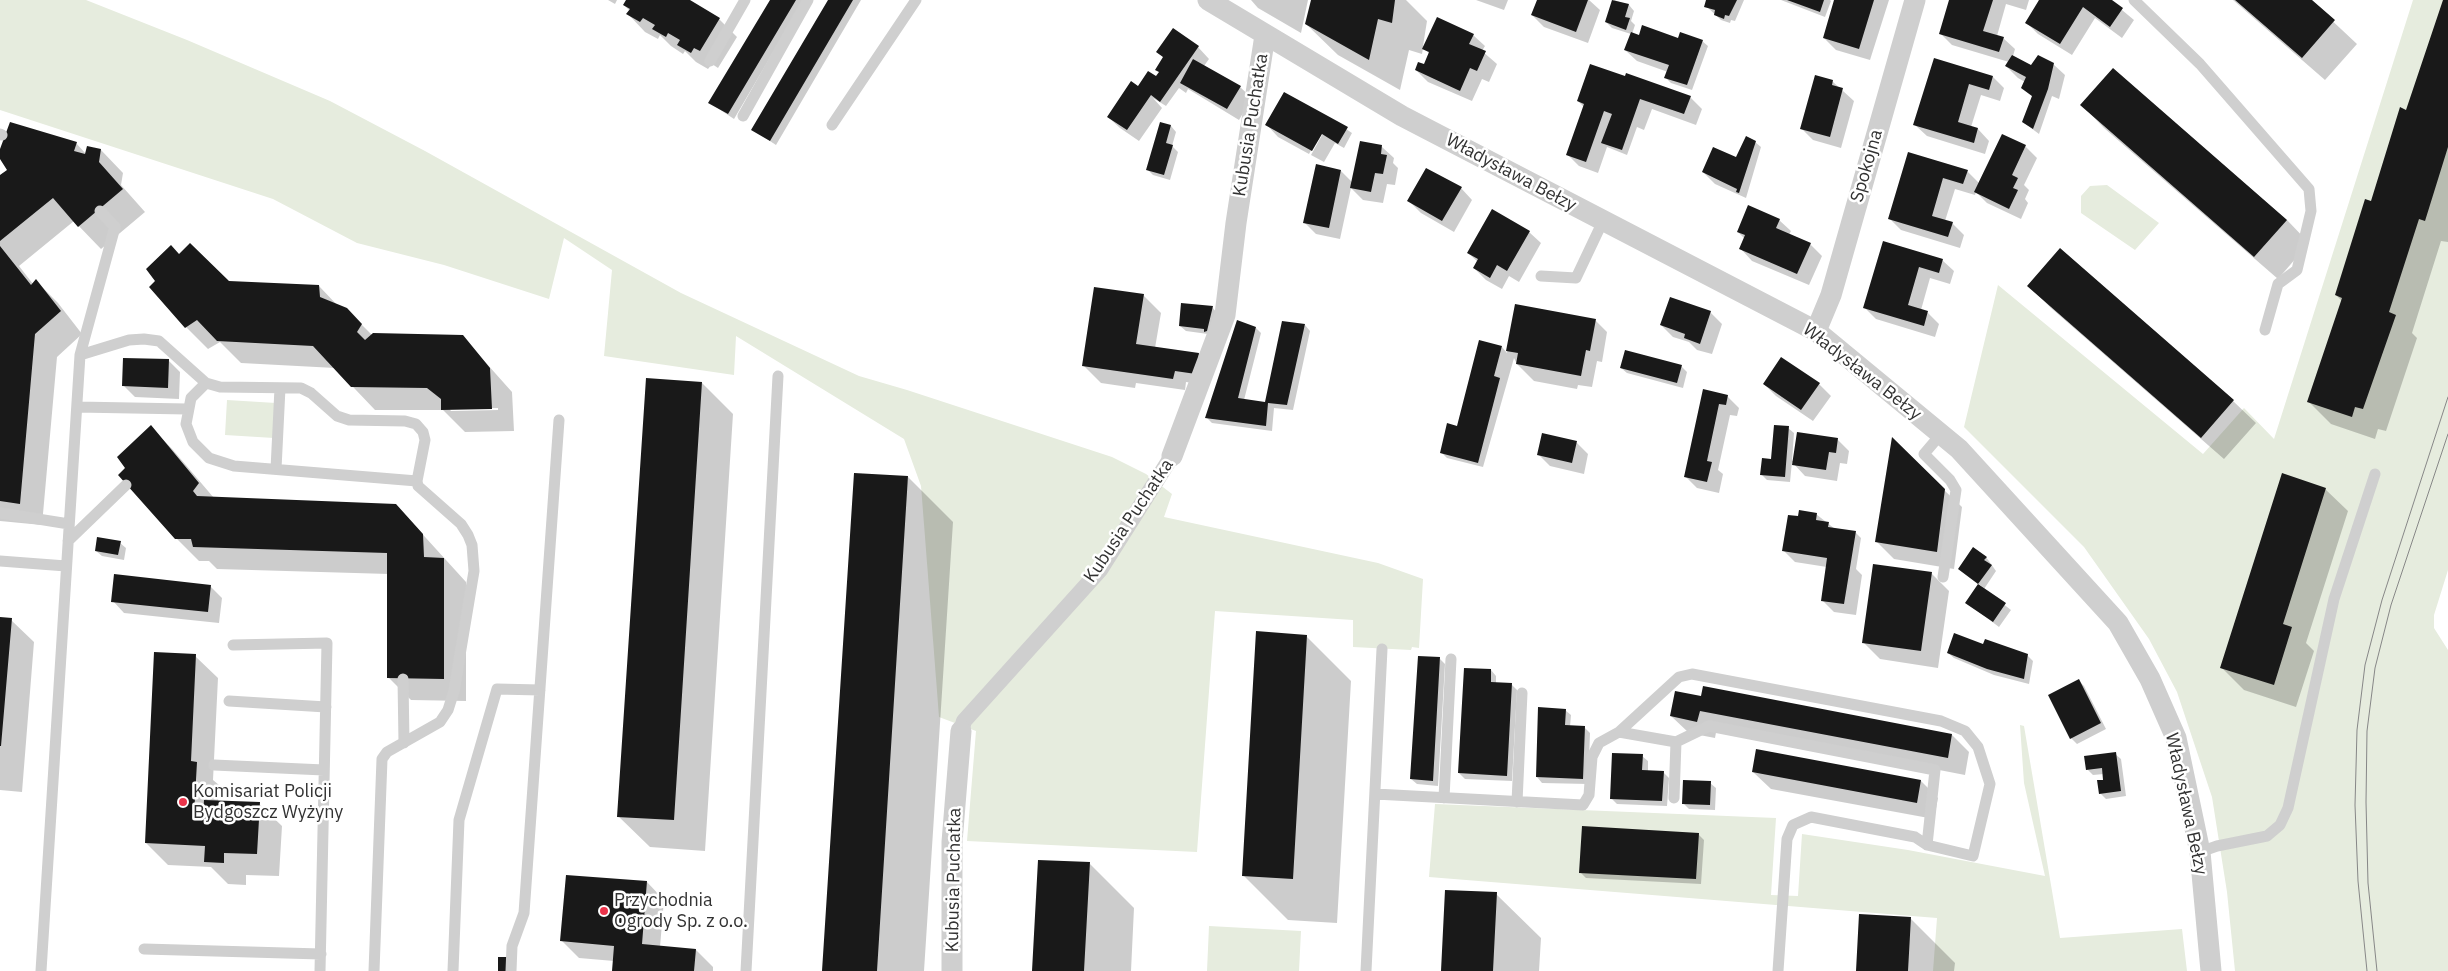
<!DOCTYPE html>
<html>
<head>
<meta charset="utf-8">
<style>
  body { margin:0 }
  canvas { display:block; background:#fff }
</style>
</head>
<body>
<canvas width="2448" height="971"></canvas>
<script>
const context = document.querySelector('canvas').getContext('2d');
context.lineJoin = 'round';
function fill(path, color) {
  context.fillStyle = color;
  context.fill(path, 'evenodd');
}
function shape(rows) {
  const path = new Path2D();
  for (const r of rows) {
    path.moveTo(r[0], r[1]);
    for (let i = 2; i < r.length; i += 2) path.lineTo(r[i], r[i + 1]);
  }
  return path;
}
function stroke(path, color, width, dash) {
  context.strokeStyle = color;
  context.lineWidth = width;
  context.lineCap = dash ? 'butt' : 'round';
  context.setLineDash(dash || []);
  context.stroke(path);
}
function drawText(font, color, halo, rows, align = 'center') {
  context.font = font + ' "IBM Plex Sans",sans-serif';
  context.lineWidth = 5;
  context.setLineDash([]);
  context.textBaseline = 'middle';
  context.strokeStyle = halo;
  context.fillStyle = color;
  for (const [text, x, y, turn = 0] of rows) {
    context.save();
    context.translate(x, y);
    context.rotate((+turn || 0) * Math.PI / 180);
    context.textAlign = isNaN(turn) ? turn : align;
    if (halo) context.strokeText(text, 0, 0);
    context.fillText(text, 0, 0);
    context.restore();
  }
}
const green = shape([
  [0,0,86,0,187,40,330,101,425,151,681,293,859,376,907,390,1112,457,1146,474,1172,494,1164,517,1378,563,1423,579,1419,648,1412,647,1411,650,1353,647,1353,620,1215,611,1197,852,967,841,976,731,939,717,921,486,904,439,736,336,734,375,604,356,612,270,564,238,549,299,444,265,357,243,273,199,0,110],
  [2413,0,2448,0,2448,570,2434,615,2434,628,2448,650,2448,971,2235,971,2227,892,2212,797,2177,692,2149,639,2084,547,1964,427,1998,285,2203,454,2244,408,2274,439],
  [2107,185,2159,223,2135,250,2081,213,2081,196,2090,186],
  [227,400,276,403,274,438,225,435],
  [2020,725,2024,726,2060,938,2182,929,2187,971,1933,971,1937,918,1429,877,1435,804,1776,818,1771,895,1798,896,1802,834,1908,850,2045,876,2024,783],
  [1209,926,1301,931,1299,971,1207,971]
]);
const shadow = shape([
  [608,0,617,0,615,4],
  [628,0,688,0,719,19,737,37,718,68,712,64,708,69,696,62,685,51,683,54,671,46,660,35,658,39,645,32,628,14,630,11,624,5],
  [771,0,804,0,734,119,710,103],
  [829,0,861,0,776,145,753,130],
  [1251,0,1308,0,1301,33,1258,8],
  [1312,0,1406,0,1427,21,1423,46,1473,35,1485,46,1482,51,1497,64,1489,82,1482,79,1472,101,1428,82,1416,70,1424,66,1430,54,1423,48,1422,54,1409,50,1400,90,1338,55,1306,24],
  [1476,0,1508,0,1504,10],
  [1538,0,1589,0,1600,10,1588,43,1544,27,1532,15],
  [1614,0,1629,5,1634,11,1631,21,1635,25,1632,34,1640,36,1702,41,1708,46,1692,90,1671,83,1666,78,1668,72,1637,61,1625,50,1631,34,1612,28,1606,22],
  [1708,0,1744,0,1735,21,1731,20,1730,23,1721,20,1706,6],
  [1781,0,1830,0,1831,1,1825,17],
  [1836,0,1889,0,1870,60,1836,50,1824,38],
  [1950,0,2029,0,2026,10,2006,4,1997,36,2003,38,2015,49,2013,56,2032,66,2053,64,2065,75,2059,99,2052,96,2039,134,2023,122,2033,97,2022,88,2025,82,2018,78,2006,66,2009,62,1952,45,1940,33],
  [2038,0,2110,0,2134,20,2122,38,2095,18,2072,55,2038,34,2027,23,2040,1],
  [2233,0,2310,0,2357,44,2325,80],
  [2444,0,2448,0,2448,242,2441,241,2412,333,2417,338,2386,431,2378,429,2375,439,2331,424,2309,402,2342,301,2336,295,2407,112],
  [1198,47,1209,59,1204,66,1240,87,1252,98,1239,120,1188,89,1186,93,1179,88,1166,106,1153,98,1162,108,1139,141,1120,128,1108,117],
  [1934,60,1993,77,2004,88,2000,101,1981,95,1971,127,1978,129,1989,141,1985,154,1927,136,1915,125],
  [2113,70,2287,220,2309,243,2278,279,2104,128,2082,105],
  [1832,81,1854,101,1841,148,1813,140,1801,128],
  [1690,97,1702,109,1696,125,1652,109,1644,130,1637,127,1627,155,1607,147,1598,173,1579,166,1567,154,1584,107,1578,101],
  [1329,118,1309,154,1278,137,1267,125],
  [1331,119,1352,133,1344,148,1335,143,1324,162,1311,155],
  [1161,123,1171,126,1176,132,1172,146,1178,152,1170,180,1153,175,1148,170],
  [1361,142,1382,147,1394,158,1393,163,1398,168,1395,185,1387,184,1383,203,1363,200,1351,188,1340,239,1316,234,1304,222,1341,171,1353,183],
  [1755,142,1761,147,1746,198,1715,184,1703,172,1742,161],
  [76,143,86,154,101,150,123,173,121,185,145,212,101,249,74,221,19,266,33,284,36,281,58,303,82,334,57,357,42,525,0,521,0,175,9,170,0,157,0,153],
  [2025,146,2037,158,2024,185,2029,190,2025,199,2028,203,2021,219,1987,203,1976,192,1975,195,1955,189,1945,221,1952,223,1964,235,1960,248,1901,230,1889,218,1909,153,1967,171,1979,183],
  [1461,188,1472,200,1454,232,1421,213,1409,201],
  [1779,220,1791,231,1789,235,1810,244,1822,256,1809,285,1752,261,1741,249,1745,239,1738,232],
  [1529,232,1541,243,1519,282,1509,276,1502,289,1486,280,1474,268,1478,262,1468,253],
  [1884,243,1942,260,1954,271,1950,284,1930,278,1921,310,1928,313,1939,324,1935,337,1876,319,1865,308],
  [2060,250,2233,401,2256,423,2224,459,2051,308,2029,286],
  [180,255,228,282,319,286,338,306,346,309,372,335,462,336,512,392,514,431,465,432,443,410,375,410,335,368,241,363,220,342,208,349,186,327],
  [449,408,498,408,498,410,451,411],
  [1143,295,1161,313,1155,348,1199,354,1210,366,1208,385,1186,382,1185,390,1136,383,1135,388,1101,383,1083,365],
  [1516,306,1596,321,1607,332,1602,362,1597,361,1592,387,1578,385,1577,389,1534,381,1517,364,1514,358,1483,467,1447,458,1441,452,1458,428,1502,347,1507,353],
  [1212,307,1217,313,1208,334,1186,331,1180,326],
  [1710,312,1722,324,1712,354,1697,350,1689,342,1673,337,1661,325],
  [1305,325,1310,331,1293,410,1274,408,1272,431,1212,423,1207,418,1256,328,1261,333,1244,400,1266,403],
  [168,360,180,372,179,399,135,397,124,386],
  [1681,366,1687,372,1683,388,1627,373,1621,368],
  [702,383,733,414,705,851,650,847,618,816],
  [1764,384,1819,384,1831,396,1813,421,1776,396],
  [1704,391,1727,396,1739,408,1737,416,1730,415,1718,470,1723,474,1719,493,1697,488,1686,477],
  [151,427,173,450,214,498,396,505,466,582,466,701,411,700,388,677,389,574,217,569,209,561,199,561,176,538],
  [1788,428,1794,433,1792,461,1837,439,1849,451,1847,464,1840,463,1837,481,1805,476,1792,462,1790,482,1767,480,1761,474,1772,461],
  [1543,435,1577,443,1588,454,1584,474,1550,466,1538,454],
  [908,477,953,522,924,971,824,971],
  [2325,489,2348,511,2306,643,2314,651,2296,707,2244,690,2222,668],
  [1944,490,1962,507,1954,569,1894,559,1876,541],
  [1816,514,1835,529,1856,533,1861,538,1856,569,1862,575,1856,615,1834,612,1822,600,1827,567,1795,562,1783,550,1799,518],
  [120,543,126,548,124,560,102,556,96,551],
  [1986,557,1996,571,1984,589,2011,610,1999,627,1967,603,1984,588,1959,569],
  [1874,566,1932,574,1949,591,1938,668,1880,659,1863,642],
  [210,586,222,598,219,623,124,613,113,601],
  [0,619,11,620,34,642,22,792,0,790],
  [1306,636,1351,681,1337,923,1288,920,1244,876],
  [1983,646,2027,655,2033,661,2029,684,1994,675,1954,658,1948,653],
  [195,656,218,678,213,780,219,785,218,802,259,804,282,826,279,876,246,875,246,885,228,884,211,867,168,865,146,843],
  [1440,659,1445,664,1438,786,1417,784,1411,779],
  [1491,670,1496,676,1496,684,1512,685,1517,690,1512,781,1465,779,1459,773],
  [2079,681,2084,686,2106,729,2077,744,2071,738],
  [1702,697,1952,735,1969,752,1965,775,1717,727,1715,738,1689,733,1671,716],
  [1565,710,1571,715,1570,727,1584,727,1590,733,1588,784,1542,783,1537,777],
  [2115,754,2121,759,2126,796,2106,799,2100,793,2104,781,2104,774,2093,775,2087,769],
  [1642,756,1648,761,1648,772,1663,772,1669,778,1667,806,1617,804,1612,799],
  [1753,772,1921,781,1938,798,1934,819,1771,789],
  [1710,783,1716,788,1715,810,1689,809,1683,803],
  [1698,834,1704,840,1701,884,1586,878,1580,872],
  [1090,864,1134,908,1131,971,1033,971],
  [647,882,664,900,660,947,696,950,713,967,713,971,613,971,614,961,579,958,562,941],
  [1496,894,1541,938,1539,971,1443,971],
  [1910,918,1955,963,1954,971,1857,971]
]);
const building = shape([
  [626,0,690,0,720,18,700,51,694,48,691,53,677,45,680,40,668,33,666,37,652,29,655,25,643,18,640,22,626,14,630,9,623,5],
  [770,0,796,0,728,114,708,103],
  [828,0,853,0,770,141,751,130],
  [1311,0,1395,0,1392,23,1378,19,1369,60,1305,24],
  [1537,0,1588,0,1576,32,1531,15],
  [1612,0,1629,4,1625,17,1630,18,1626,30,1605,22],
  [1706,0,1737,0,1729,16,1725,15,1724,19,1714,15,1715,10,1704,7],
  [1787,0,1824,0,1820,12],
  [1834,0,1874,0,1859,49,1823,38],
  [1949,0,1993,0,1983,31,2004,37,1999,52,1939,34],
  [2039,0,2112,0,2123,8,2110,27,2083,7,2060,44,2025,23],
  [2235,0,2312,0,2335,20,2302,58],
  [2443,0,2448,0,2448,147,2425,221,2419,219,2389,312,2396,315,2363,409,2355,407,2352,417,2307,402,2342,298,2335,295,2365,199,2371,201,2400,107,2406,110],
  [1437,17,1474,34,1469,44,1486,51,1477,71,1470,68,1460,91,1415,70,1418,62,1424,64,1429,52,1422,49],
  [1642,25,1678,38,1680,32,1703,40,1687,85,1664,78,1669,65,1624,50,1631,32,1639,35],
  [1173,28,1199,46,1160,102,1151,95,1127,130,1107,117,1131,81,1138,86,1148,71,1156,76,1159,72,1155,70,1163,57,1156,52],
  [2012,55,2031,65,2038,55,2054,63,2048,89,2033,129,2022,122,2032,96,2021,88,2026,77,2005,66],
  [1934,58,1993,76,1989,90,1969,84,1958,122,1978,128,1974,143,1913,125],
  [1193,59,1241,86,1227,109,1180,83],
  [1590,64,1625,76,1626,73,1691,96,1684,114,1640,99,1622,150,1601,143,1612,114,1604,111,1586,162,1566,155,1584,104,1577,101],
  [2113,68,2287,220,2254,257,2080,105],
  [1815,75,1833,80,1832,85,1843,88,1830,137,1800,129],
  [1284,92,1348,127,1338,144,1322,134,1312,151,1265,125],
  [10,122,77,142,74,151,85,154,87,146,101,149,99,162,123,189,78,227,53,198,0,241,0,175,7,170,0,159,0,149],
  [1160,122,1171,125,1166,143,1173,145,1164,175,1146,170],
  [2002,134,2026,145,2012,175,2018,178,2013,188,2018,190,2009,209,1974,192],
  [1746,136,1756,141,1739,193,1736,192,1737,189,1702,172,1713,147,1736,157],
  [1360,141,1382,145,1381,154,1387,155,1383,174,1375,173,1371,192,1350,188],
  [1908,152,1968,170,1963,184,1943,178,1932,216,1953,222,1948,237,1888,219],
  [1316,164,1341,170,1329,228,1303,223],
  [1426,168,1462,187,1442,221,1407,201],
  [1748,205,1780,219,1776,228,1811,243,1797,274,1739,249,1745,235,1737,232],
  [1492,209,1530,231,1507,271,1497,265,1490,278,1473,268,1478,259,1467,253],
  [1883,241,1943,259,1939,273,1919,267,1908,305,1928,311,1924,326,1863,308],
  [190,243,229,281,319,285,320,297,347,308,362,324,357,332,365,340,373,333,463,335,490,368,492,409,441,410,441,399,427,388,351,387,313,346,217,341,197,320,185,328,149,287,155,281,146,269,171,245,179,254],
  [0,246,31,285,36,279,61,311,35,334,20,504,0,501],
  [2060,248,2234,400,2201,438,2027,286],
  [1094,287,1144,294,1136,344,1199,353,1196,374,1175,371,1173,379,1082,366],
  [1670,297,1711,311,1700,344,1684,338,1685,334,1660,325],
  [1181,303,1213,306,1207,331,1204,332,1204,329,1179,326],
  [1515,304,1596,319,1590,351,1586,350,1581,376,1516,364,1518,353,1506,351],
  [1237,320,1256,327,1238,398,1265,402,1282,321,1305,324,1287,405,1268,403,1266,426,1205,418],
  [1479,340,1502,346,1494,376,1500,378,1478,463,1440,453,1447,423,1457,426],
  [1625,350,1682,365,1677,383,1620,368],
  [1781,357,1820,383,1801,410,1763,384],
  [123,358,169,359,168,388,122,386],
  [646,378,702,382,674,820,617,817],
  [1703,389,1728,395,1726,405,1719,404,1707,461,1712,462,1707,482,1684,477],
  [151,425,199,483,193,491,197,496,396,504,423,534,424,557,444,558,444,679,387,678,387,553,193,547,191,539,175,539,118,475,125,468,117,457],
  [1774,425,1789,426,1785,477,1760,475,1762,458,1771,459],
  [1797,432,1838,438,1836,453,1829,452,1826,470,1792,465],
  [1542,433,1577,441,1572,463,1537,455],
  [1892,437,1945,489,1937,552,1875,542],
  [854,473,908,476,877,971,822,971],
  [2282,473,2326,488,2283,624,2292,627,2274,685,2220,668],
  [1799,510,1817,513,1816,520,1829,522,1828,527,1856,531,1844,604,1821,601,1827,558,1782,551,1788,515,1798,516],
  [97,537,121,541,118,555,95,551],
  [1973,547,1987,557,1984,560,1992,565,1978,584,1958,569],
  [1873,564,1932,572,1921,651,1862,643],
  [114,574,211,585,208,612,111,602],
  [1978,584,2006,603,1993,622,1965,603],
  [0,617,12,618,1,746,0,746],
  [1256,631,1307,635,1293,879,1242,876],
  [1954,633,1983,644,1985,639,2028,654,2024,679,1987,669,1947,653],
  [154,652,196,654,191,761,197,762,194,815,203,815,204,800,260,802,257,854,224,853,224,863,204,862,205,846,145,843],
  [1418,656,1440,657,1433,781,1410,779],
  [1464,668,1491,669,1491,682,1512,683,1507,776,1458,773],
  [2079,679,2101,723,2070,739,2048,695],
  [1703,686,1952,734,1948,758,1700,711,1697,722,1670,716,1675,691,1701,696],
  [1538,707,1566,709,1565,725,1585,726,1583,779,1536,777],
  [1756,749,1921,780,1917,803,1752,772],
  [2116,752,2121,791,2099,794,2097,780,2103,780,2102,768,2086,770,2084,756],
  [1612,753,1643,754,1642,770,1664,771,1662,801,1610,799],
  [1683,780,1711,781,1710,805,1682,804],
  [1582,826,1699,833,1696,879,1579,873],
  [1038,860,1090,862,1084,971,1032,971],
  [566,875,647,881,642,944,696,949,694,971,612,971,614,946,560,941],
  [1445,890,1497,892,1493,971,1441,971],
  [1859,914,1911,917,1908,971,1856,971],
  [498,957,507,957,507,971,498,971]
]);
const service = shape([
  [2134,0,2200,64,2309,189,2311,211,2297,270,2278,284,2265,330],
  [710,61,745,0],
  [743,116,808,0],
  [832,125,916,0],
  [0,134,2,135],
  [1541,276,1576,278,1603,221],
  [80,355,115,227,100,211],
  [206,383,191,398,186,424,193,442,209,458,234,466,417,481],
  [77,407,187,409],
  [1941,434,1924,454,1950,480,1956,490,1943,577],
  [276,469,280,388],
  [0,513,69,524],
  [68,541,126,485],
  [0,561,66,566],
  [233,645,327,643,320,971],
  [403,679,404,743],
  [229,701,326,707],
  [1619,732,1676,742,1709,726,1935,770,1927,845],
  [214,765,324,770],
  [1375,794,1583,805,1589,795,1592,757,1599,743,1619,732,1679,677,1692,674,1941,721,1965,731,1978,747,1990,784,1973,856,1927,845,1915,837,1811,817,1793,825,1787,839,1778,971],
  [1444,798,1451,659],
  [1674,798,1676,742],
  [1517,802,1522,693],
  [2200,852,2217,846,2267,836,2280,825,2288,808,2334,599,2375,474],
  [144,949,321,954],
  [41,971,80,355,129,340,144,339,159,341,206,383,220,387,301,388,311,393,337,416,349,420,405,421,416,424,423,432,425,440,417,481,418,486,461,524,468,535,472,545,474,571,454,691,448,710,440,722,387,752,382,759,374,971],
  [453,971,459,820,497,689,540,690],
  [511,971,512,946,524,913,559,420],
  [746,971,778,376],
  [1366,971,1382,649]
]);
const pedestrian = shape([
  [961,731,964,721,1100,570,1172,456]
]);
const minor = shape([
  [1208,0,1402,116,1816,331,1959,449,2118,623,2150,679,2176,738,2200,852,2211,971],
  [1816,331,1831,295,1915,0],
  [1172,456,1225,315,1236,223,1265,35],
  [952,971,952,842,961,731]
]);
const tram = shape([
  [2367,971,2358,881,2355,805,2357,730,2365,665,2382,600,2448,397],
  [2377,971,2368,883,2366,802,2367,731,2375,668,2391,605,2448,434]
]);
const markers = [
  [183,802,5,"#eb334a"],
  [604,911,5,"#eb334a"]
];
const streetNames = [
  ["Kubusia Puchatka",1251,125,-81],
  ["Spokojna",1867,166,-74],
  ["Władysława Bełzy",1511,173,28],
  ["Władysława Bełzy",1862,372,38],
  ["Kubusia Puchatka",1129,521,-56],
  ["Władysława Bełzy",2186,804,78],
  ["Kubusia Puchatka",954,880,-89]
];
const poiNames = [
  ["Komisariat Policji",193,792],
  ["Bydgoszcz Wyżyny",193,813],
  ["Przychodnia",614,901],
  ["Ogrody Sp. z o.o.",614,922]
];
fill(green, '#e6ecde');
fill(shadow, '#0003');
fill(building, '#191919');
stroke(service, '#cfcfcf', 11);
stroke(pedestrian, '#cfcfcf', 16);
stroke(minor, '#cfcfcf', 21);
stroke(tram, '#878787', 1);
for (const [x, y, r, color] of markers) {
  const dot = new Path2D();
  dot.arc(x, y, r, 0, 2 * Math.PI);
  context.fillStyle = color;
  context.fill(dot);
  stroke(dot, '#fff', 2);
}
drawText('18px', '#323232', '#fff', streetNames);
drawText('18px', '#323232', '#fff', poiNames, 'left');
</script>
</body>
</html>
